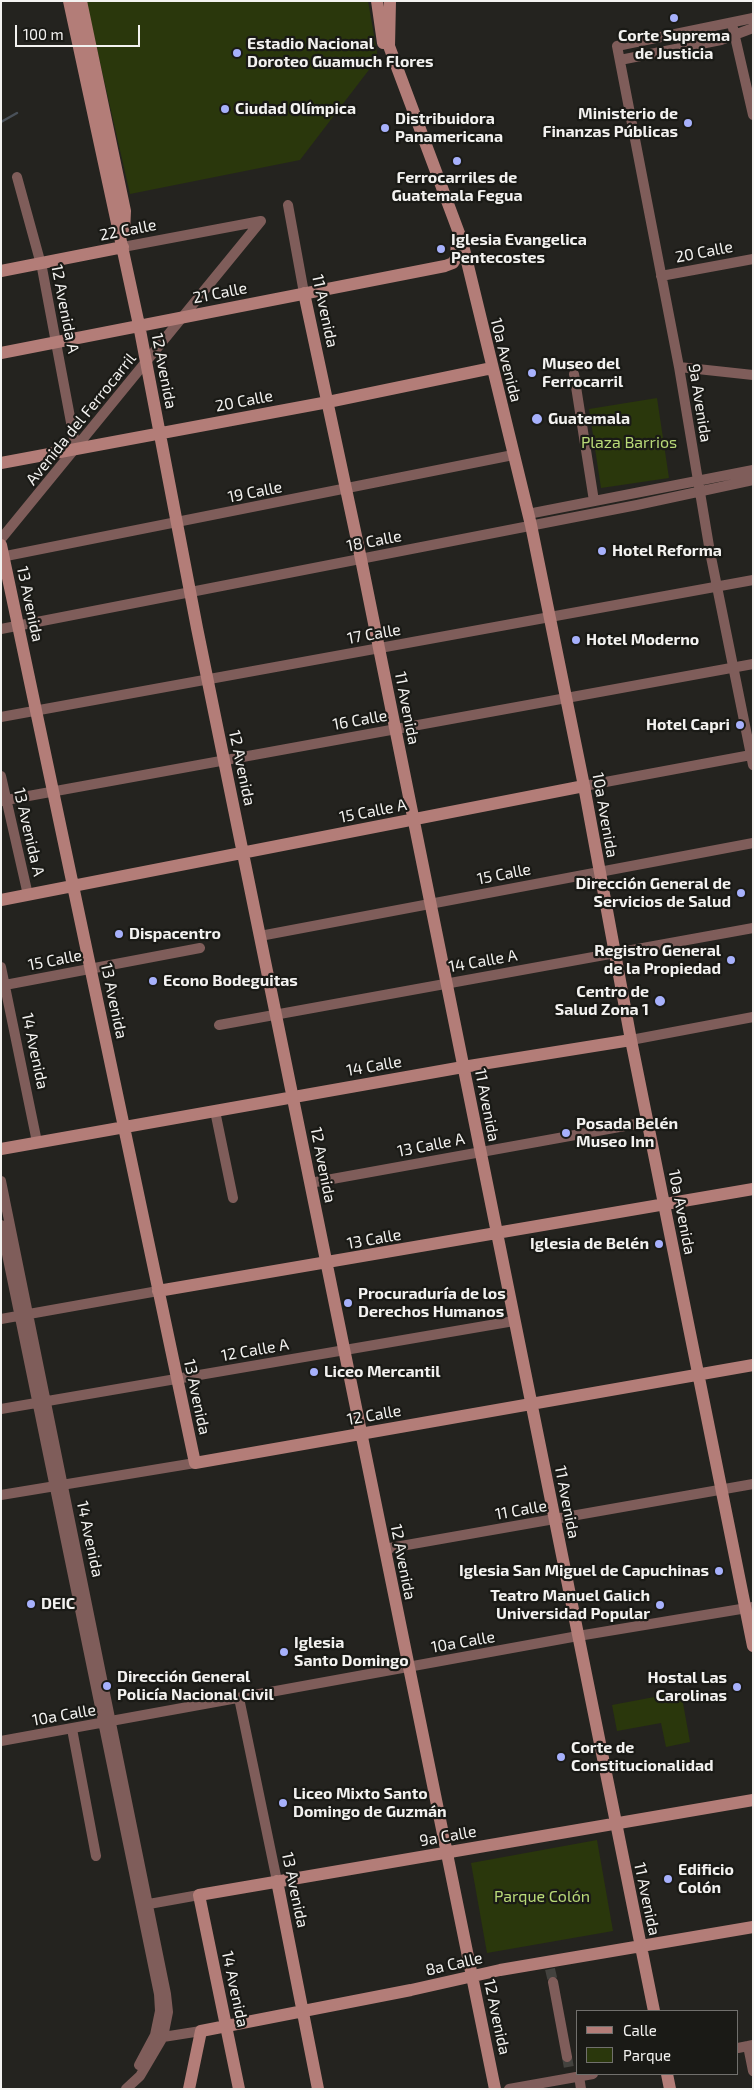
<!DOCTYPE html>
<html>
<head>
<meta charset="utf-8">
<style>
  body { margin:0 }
  #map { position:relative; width:754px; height:2090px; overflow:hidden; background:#24231f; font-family:"Exo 2",sans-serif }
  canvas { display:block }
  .frame { position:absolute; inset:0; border:2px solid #f3f2f0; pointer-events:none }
  .legend { position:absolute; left:576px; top:2010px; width:162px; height:65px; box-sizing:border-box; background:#1a1a16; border:1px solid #71706d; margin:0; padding:6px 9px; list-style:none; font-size:15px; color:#f3f2f0 }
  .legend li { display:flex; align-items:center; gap:10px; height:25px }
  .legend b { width:25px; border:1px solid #71706d }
  .scale { position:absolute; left:15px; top:25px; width:125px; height:22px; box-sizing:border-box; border:2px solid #f3f2f0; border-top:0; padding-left:6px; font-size:15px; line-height:18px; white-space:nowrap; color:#f3f2f0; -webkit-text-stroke:4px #1a1a16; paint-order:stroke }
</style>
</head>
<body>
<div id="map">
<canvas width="754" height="2090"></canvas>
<div class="frame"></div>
<ul class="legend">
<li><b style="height:6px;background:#b37d78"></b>Calle</li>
<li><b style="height:14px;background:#2a370c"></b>Parque</li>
</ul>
<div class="scale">100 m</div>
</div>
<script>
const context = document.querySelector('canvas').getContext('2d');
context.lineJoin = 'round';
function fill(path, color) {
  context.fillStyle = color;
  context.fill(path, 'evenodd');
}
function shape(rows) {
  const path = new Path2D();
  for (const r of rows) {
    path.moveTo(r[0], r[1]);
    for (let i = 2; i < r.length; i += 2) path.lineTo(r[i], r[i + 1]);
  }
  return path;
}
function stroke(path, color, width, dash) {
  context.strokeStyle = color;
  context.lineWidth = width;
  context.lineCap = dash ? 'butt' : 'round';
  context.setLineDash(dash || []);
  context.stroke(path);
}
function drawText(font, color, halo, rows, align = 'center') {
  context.font = font + ' "Exo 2",sans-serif';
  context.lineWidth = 4.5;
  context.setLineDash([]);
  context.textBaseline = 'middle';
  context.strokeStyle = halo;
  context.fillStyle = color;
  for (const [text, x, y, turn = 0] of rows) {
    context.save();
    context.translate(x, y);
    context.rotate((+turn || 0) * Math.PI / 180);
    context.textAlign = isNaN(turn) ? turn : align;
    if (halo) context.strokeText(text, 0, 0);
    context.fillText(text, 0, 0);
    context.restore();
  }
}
const green = shape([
  [86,1,368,1,378,58,300,160,130,194],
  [657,398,669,478,601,488,589,409],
  [681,1692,690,1742,666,1747,661,1723,617,1731,612,1705],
  [597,1840,613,1931,487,1953,471,1863]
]);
const stream = shape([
  [1,122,17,113]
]);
const streetTunnel = shape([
  [550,1969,553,1982],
  [567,2057,569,2068]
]);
const street = shape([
  [753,18,617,46,679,367,710,552,753,765],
  [733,28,753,115],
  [620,60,721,40,753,28],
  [17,177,42,268,76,449],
  [288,205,304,293],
  [123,247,261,221],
  [661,276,753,259],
  [679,367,753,375],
  [574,374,594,501],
  [528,514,753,470],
  [1,539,261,221],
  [1,557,513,455],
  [1,629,637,505,753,480],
  [1,717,753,580],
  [1,776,28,895],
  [584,786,751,755],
  [1,801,753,664],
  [260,936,753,843],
  [1,967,37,1142],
  [5,985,200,948],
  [219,1025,753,928],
  [631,1040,753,1017],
  [215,1111,233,1198],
  [1,1181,166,1994,168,2012,163,2037,140,2076,126,2089],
  [310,1183,647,1122],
  [1,1225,159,1994,160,2011,155,2035,139,2065],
  [1,1319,158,1291],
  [1,1409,514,1321],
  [1,1495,195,1463],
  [384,1549,753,1484],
  [239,1698,277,1881],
  [72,1729,96,1856],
  [1,1741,578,1636,753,1607],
  [149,1904,199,1895],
  [553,1982,567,2057],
  [163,2037,201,2031],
  [748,2046,753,2071],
  [738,2048,753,2045],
  [579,2076,581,2089],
  [509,2089,593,2074]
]);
const secondary = shape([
  [69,1,139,325,197,628,495,2089],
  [81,1,125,211,124,232],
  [377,1,383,43],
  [390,1,389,46,462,241,531,525,584,786,631,1040,753,1646],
  [1,271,123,247],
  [304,293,361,559,654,2011],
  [1,353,445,266,453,263,456,258,457,240],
  [1,463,328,402,492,368],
  [1,545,195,1463,753,1365],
  [1,900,584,786],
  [1,1149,463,1067,631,1040],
  [158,1291,753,1189],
  [277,1881,318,2089],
  [667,2074,670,2089],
  [189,2089,201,2031,411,1990,500,1970,753,1927],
  [239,2089,199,1895,753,1800]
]);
const markers = [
  [674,18,5,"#a7b1fc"],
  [237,53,5,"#a7b1fc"],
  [225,109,5,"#a7b1fc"],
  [688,123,5,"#a7b1fc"],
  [385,128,5,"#a7b1fc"],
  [457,161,5,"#a7b1fc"],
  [441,249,5,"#a7b1fc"],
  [532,373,5,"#a7b1fc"],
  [537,419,6,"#a7b1fc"],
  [602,551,5,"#a7b1fc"],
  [576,640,5,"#a7b1fc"],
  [740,725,5,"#a7b1fc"],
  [741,893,5,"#a7b1fc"],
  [119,934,5,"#a7b1fc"],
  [731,960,5,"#a7b1fc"],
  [153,981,5,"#a7b1fc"],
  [660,1001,6,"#a7b1fc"],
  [566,1133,5,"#a7b1fc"],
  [659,1244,5,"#a7b1fc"],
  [348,1303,5,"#a7b1fc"],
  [314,1372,5,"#a7b1fc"],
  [719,1571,5,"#a7b1fc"],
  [31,1604,5,"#a7b1fc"],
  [660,1605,5,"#a7b1fc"],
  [284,1652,5,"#a7b1fc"],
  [107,1686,5,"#a7b1fc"],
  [737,1687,5,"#a7b1fc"],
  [561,1757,5,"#a7b1fc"],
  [283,1803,5,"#a7b1fc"],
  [668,1879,5,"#a7b1fc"]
];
const poiNames = [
  ["Corte Suprema",674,36,"center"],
  ["de Justicia",674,54,"center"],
  ["Estadio Nacional",247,44],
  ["Doroteo Guamuch Flores",247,62],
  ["Ciudad Olímpica",235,109],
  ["Ministerio de",678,114,"right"],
  ["Finanzas Públicas",678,132,"right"],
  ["Distribuidora",395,119],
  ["Panamericana",395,137],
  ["Ferrocarriles de",457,178,"center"],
  ["Guatemala Fegua",457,196,"center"],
  ["Iglesia Evangelica",451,240],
  ["Pentecostes",451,258],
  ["Museo del",542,364],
  ["Ferrocarril",542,382],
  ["Guatemala",548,419],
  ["Hotel Reforma",612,551],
  ["Hotel Moderno",586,640],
  ["Hotel Capri",730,725,"right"],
  ["Dirección General de",731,884,"right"],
  ["Servicios de Salud",731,902,"right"],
  ["Dispacentro",129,934],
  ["Registro General",721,951,"right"],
  ["de la Propiedad",721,969,"right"],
  ["Econo Bodeguitas",163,981],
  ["Centro de",649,992,"right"],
  ["Salud Zona 1",649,1010,"right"],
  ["Posada Belén",576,1124],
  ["Museo Inn",576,1142],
  ["Iglesia de Belén",649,1244,"right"],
  ["Procuraduría de los",358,1294],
  ["Derechos Humanos",358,1312],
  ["Liceo Mercantil",324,1372],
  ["Iglesia San Miguel de Capuchinas",709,1571,"right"],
  ["Teatro Manuel Galich",650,1596,"right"],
  ["Universidad Popular",650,1614,"right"],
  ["DEIC",41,1604],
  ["Iglesia",294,1643],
  ["Santo Domingo",294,1661],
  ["Dirección General",117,1677],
  ["Policía Nacional Civil",117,1695],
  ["Hostal Las",727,1678,"right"],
  ["Carolinas",727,1696,"right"],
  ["Corte de",571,1748],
  ["Constitucionalidad",571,1766],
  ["Liceo Mixto Santo",293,1794],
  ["Domingo de Guzmán",293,1812],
  ["Edificio",678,1870],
  ["Colón",678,1888]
];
const streetNames = [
  ["22 Calle",128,230,-11],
  ["20 Calle",704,252,-11],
  ["21 Calle",220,293,-11],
  ["12 Avenida A",65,309,79],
  ["11 Avenida",325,311,78],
  ["10a Avenida",506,360,76],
  ["12 Avenida",164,371,79],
  ["20 Calle",244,401,-11],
  ["9a Avenida",700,403,81],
  ["Avenida del Ferrocarril",81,419,-51],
  ["19 Calle",255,492,-11],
  ["18 Calle",374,541,-11],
  ["13 Avenida",30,604,78],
  ["17 Calle",374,634,-10],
  ["11 Avenida",407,708,79],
  ["16 Calle",360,720,-10],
  ["12 Avenida",242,768,78],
  ["15 Calle A",373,811,-11],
  ["10a Avenida",605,815,80],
  ["13 Avenida A",29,832,77],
  ["15 Calle",504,874,-11],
  ["15 Calle",55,960,-11],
  ["14 Calle A",483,961,-10],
  ["13 Avenida",114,1001,78],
  ["14 Avenida",35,1051,78],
  ["14 Calle",374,1066,-10],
  ["11 Avenida",487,1105,79],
  ["13 Calle A",431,1145,-11],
  ["12 Avenida",323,1165,79],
  ["10a Avenida",682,1212,79],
  ["13 Calle",374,1239,-10],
  ["12 Calle A",255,1350,-10],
  ["13 Avenida",197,1397,78],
  ["12 Calle",374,1415,-10],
  ["11 Avenida",567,1502,79],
  ["11 Calle",521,1510,-10],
  ["14 Avenida",90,1539,78],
  ["12 Avenida",403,1562,79],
  ["10a Calle",463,1642,-10],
  ["10a Calle",64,1715,-10],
  ["9a Calle",448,1836,-10],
  ["13 Avenida",295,1890,78],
  ["11 Avenida",647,1899,78],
  ["8a Calle",454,1964,-13],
  ["14 Avenida",235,1989,78],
  ["12 Avenida",497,2017,78]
];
const parkNames = [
  ["Plaza Barrios",629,443],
  ["Parque Colón",542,1897]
];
fill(green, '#2a370c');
stroke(stream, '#495059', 2.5);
stroke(streetTunnel, '#43423e', 10, [10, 5]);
stroke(street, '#7f5d5a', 10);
stroke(secondary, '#b37d78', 12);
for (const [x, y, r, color] of markers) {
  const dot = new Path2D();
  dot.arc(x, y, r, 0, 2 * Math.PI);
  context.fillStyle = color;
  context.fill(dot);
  stroke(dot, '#1a1a16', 2);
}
drawText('bold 16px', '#f3f2f0', '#1a1a16', poiNames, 'left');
drawText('16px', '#f3f2f0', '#1a1a16', streetNames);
drawText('16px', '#b9da78', '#1a1a16', parkNames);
</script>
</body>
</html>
